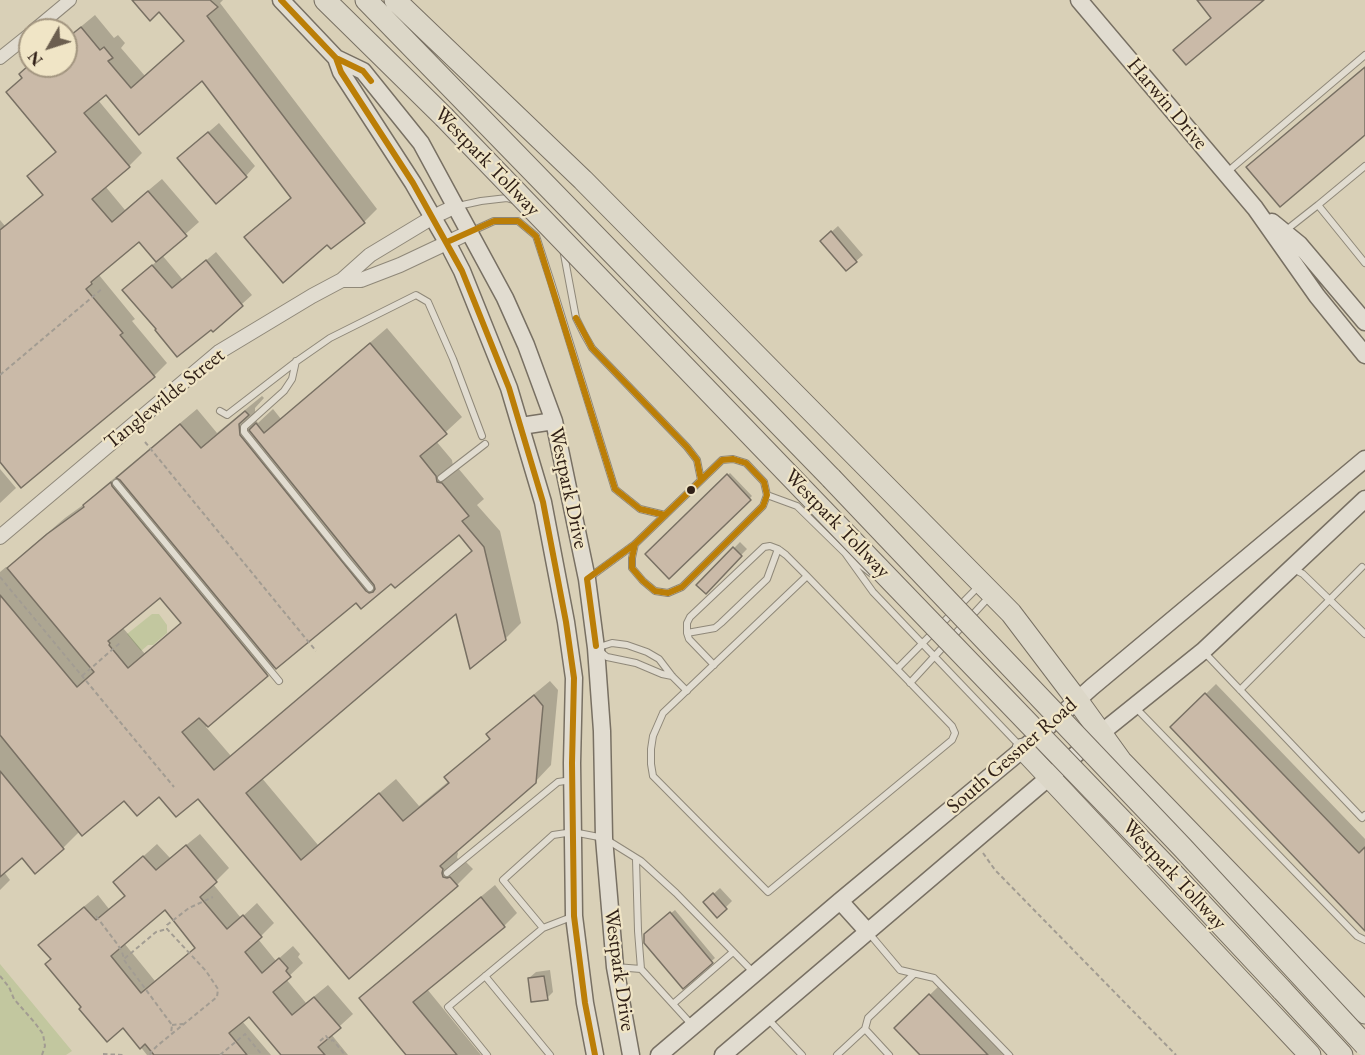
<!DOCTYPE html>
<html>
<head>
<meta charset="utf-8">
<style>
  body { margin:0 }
  #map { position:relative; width:1365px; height:1055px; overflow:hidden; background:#d9d0b7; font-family:"EB Garamond",serif }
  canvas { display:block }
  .north { position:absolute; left:18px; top:18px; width:60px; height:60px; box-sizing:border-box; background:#f0e5c6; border:2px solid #a39680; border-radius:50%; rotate:231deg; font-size:16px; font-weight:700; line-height:24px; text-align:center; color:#302017 }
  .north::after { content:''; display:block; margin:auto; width:21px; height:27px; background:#6b5e4f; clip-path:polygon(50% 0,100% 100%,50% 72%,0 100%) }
</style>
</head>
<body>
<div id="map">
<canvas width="1365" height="1055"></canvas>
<div class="north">N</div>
</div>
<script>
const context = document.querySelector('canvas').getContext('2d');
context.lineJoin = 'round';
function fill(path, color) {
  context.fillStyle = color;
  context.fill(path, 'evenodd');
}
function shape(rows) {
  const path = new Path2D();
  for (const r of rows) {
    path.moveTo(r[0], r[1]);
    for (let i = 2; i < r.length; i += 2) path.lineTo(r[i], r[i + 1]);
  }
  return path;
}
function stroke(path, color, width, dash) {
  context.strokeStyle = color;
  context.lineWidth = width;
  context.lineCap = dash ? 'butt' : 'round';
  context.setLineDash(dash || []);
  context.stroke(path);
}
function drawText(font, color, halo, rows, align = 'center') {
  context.font = font + ' "EB Garamond",serif';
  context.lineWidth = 4.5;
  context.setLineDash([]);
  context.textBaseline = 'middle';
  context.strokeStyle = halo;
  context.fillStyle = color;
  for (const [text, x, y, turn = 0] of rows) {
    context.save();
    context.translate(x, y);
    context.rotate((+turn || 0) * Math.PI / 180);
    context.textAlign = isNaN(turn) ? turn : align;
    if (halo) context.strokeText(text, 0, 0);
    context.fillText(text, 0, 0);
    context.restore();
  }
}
const green = shape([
  [152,614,159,614,167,625,167,633,153,645,148,645,141,651,127,634],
  [0,964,72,1051,66,1055,0,1055]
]);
const shadow = shape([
  [140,0,223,0,220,3,377,209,364,222,331,247,327,243,247,237,259,224,292,197,202,79,106,93,98,100,142,153,129,166,105,186,125,210,162,179,199,222,162,255,183,280,216,252,252,295,213,330,134,281,157,261,139,240,99,275,135,319,132,321,167,363,154,376,0,455,0,220,5,226,44,194,29,176,57,151,8,92,23,77,21,74,30,65,30,66,66,66,66,39,95,15,114,38,118,35,125,43,121,48,145,76,185,40,159,10],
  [1365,67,1365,133,1248,167,1261,154],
  [219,123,255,166,246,176,189,149],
  [838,226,863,255,847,269,828,235],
  [387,328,462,417,436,441,452,460,453,466,458,468,484,499,477,505,500,531,521,623,505,639,457,611,261,777,318,845,396,779,419,806,449,781,446,778,462,762,491,738,488,734,504,719,550,681,558,690,551,765,535,782,456,850,458,853,457,857,459,861,464,863,466,862,473,869,457,885,349,976,198,797,159,795,124,799,80,831,63,848,35,872,22,856,4,872,10,880,0,890,0,572,6,567,8,569,24,553,65,518,90,500,100,490,197,409,217,433,262,396,264,398,255,408,255,419,258,423,273,409,281,419],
  [459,533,473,550,231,756,206,727,276,666,356,601,361,607,391,582],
  [160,596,182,622,145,654,123,628],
  [0,469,16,488,0,503],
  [730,473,752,496,669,577,647,554],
  [740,542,747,549,705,592,698,585],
  [1216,684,1365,839,1365,928,1172,727],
  [200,834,229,868,213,884,241,918,257,903,274,923,258,939,276,961,293,946,300,954,298,957,303,963,286,979,306,1003,328,985,353,1014,331,1034,348,1055,283,1055,250,1015,242,1021,271,1055,147,1055,124,1026,83,1007,52,959,40,945,53,932,98,895,109,909,126,894,115,882,157,844,170,858],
  [165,908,196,947,155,981,124,943],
  [495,885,517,913,504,926,427,989,481,1055,408,1055,361,998,374,985],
  [720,888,732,901,717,916,705,902],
  [675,910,715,958,683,987,649,931],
  [550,970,553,992,547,998,529,978,536,972],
  [943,982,1014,1055,922,1055,896,1028]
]);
const building = shape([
  [132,0,210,0,218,7,207,16,365,223,331,249,327,245,283,283,244,237,291,198,202,81,139,135,106,95,84,113,130,167,92,199,112,222,148,191,187,236,156,262,139,242,91,282,92,284,86,289,123,333,120,335,155,377,21,488,0,462,0,230,43,195,27,176,56,152,6,92,22,78,19,74,28,66,66,66,66,39,81,27,100,50,104,47,113,58,108,61,131,88,184,41,159,12,150,21,132,0],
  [1197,0,1264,0,1186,65,1173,50,1211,18,1197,0],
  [1365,67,1365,135,1280,207,1246,167,1365,67],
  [208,132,247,177,216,204,177,158,208,132],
  [831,231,857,262,846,271,820,241,831,231],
  [206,260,243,306,213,332,211,330,177,357,155,330,156,329,122,290,152,265,172,288,206,260],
  [370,343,447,434,420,456,436,476,437,482,442,483,469,516,462,521,484,547,506,640,470,669,456,614,246,793,301,860,379,793,403,821,449,783,444,777,490,739,486,734,534,695,543,706,536,783,440,866,443,869,442,873,443,877,447,878,450,877,458,886,349,979,198,799,176,817,159,797,137,816,124,801,82,836,0,735,0,595,77,687,94,672,7,568,47,534,84,507,83,505,111,482,112,486,268,676,208,727,199,718,182,732,214,770,472,551,459,535,395,588,391,584,361,609,356,603,276,669,120,480,116,478,180,424,201,448,245,411,249,415,239,424,240,435,366,591,369,593,373,592,375,589,374,585,249,430,256,423,264,433,370,343],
  [160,598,181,623,128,668,109,645,110,643,108,641,160,598],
  [727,474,751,500,669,579,645,554,727,474],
  [733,547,742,556,706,594,696,585,733,547],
  [1205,693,1359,853,1365,847,1365,931,1170,727,1205,693],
  [0,771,64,849,35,874,22,858,0,877,0,771],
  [186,845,217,882,200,897,227,929,243,915,262,937,245,952,262,973,279,958,288,968,286,971,291,977,273,992,292,1015,314,997,341,1028,318,1047,325,1055,281,1055,249,1017,229,1033,247,1055,154,1055,145,1044,140,1049,123,1028,107,1042,79,1009,81,1007,45,964,51,959,38,945,84,907,96,920,125,896,113,882,143,856,156,870,186,845],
  [165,910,195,948,141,993,111,956,165,910],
  [713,893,727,909,717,918,703,902,713,893],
  [481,897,505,927,413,1002,457,1055,406,1055,359,998,481,897],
  [670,912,713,963,683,989,644,943,644,934,670,912],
  [544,976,548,1000,531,1002,528,978,544,976],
  [929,994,988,1055,920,1055,894,1028,929,994]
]);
const path = shape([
  [0,375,103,288],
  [145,442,316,651],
  [0,577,174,787],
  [82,676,121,642],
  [983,853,995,870,1176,1055],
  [96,916,118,945,122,952,124,959,156,932,167,929],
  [124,960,172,1025,171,1034],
  [0,976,9,987,14,999,35,1023,43,1034,45,1046,42,1055],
  [172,1025,183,1024],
  [320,1041,326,1036,330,1041,333,1040,345,1055],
  [103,1054,123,1055],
  [150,1055,151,1052,157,1046,217,997,218,989,206,971,167,929,167,925,189,908,213,897],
  [220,1055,245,1034,262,1055]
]);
const service = shape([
  [1365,166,1318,205,1365,263],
  [1226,173,1365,55],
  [458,206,481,201,507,198,516,201],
  [1285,231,1318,205],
  [470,232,494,221,518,221,536,236,551,282,615,489,640,509,665,515],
  [563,249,576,318,584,334,592,348,687,447,697,460,701,480],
  [296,361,292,379,284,391,244,427,244,432,345,558,370,588],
  [220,411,227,415,297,361,330,338,416,295,428,302,453,359,482,436],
  [441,478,485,444],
  [116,483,279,681],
  [767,495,797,506,845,553,872,574],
  [845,553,873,592,1020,746],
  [1292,568,1303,574,1365,634],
  [590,577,635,544,722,460,733,459,746,463,764,482,767,495,763,506,682,587,668,593,655,591,643,581,632,568,632,558,635,544],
  [687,633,715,628,721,623,767,579,778,549],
  [1204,652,1362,818,1365,815],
  [714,665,689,639,687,633,687,623,690,617,764,547,770,546,778,549,786,555,807,576,952,726,955,733,952,740,768,892,653,776,651,764,651,749,653,736,663,713,807,576],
  [897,669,979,586],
  [672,676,662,674,636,663,607,657,596,648,612,643,627,645,647,652,659,659,672,676,687,691],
  [910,683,989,597],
  [1240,690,1362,567],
  [1135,707,1357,936,1365,940],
  [636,859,638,931,641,969],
  [447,873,558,782,572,780],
  [543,928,503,880,553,835,573,832,604,838,641,861,676,893,755,974],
  [868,932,900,970,934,978,1009,1055],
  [616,967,641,969,692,1025],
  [485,976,550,1055],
  [673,1004,733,952],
  [767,1018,802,1055],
  [865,1029,889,1055],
  [487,1055,448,1007,543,928,574,916],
  [837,1055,865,1029,868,1018,914,974]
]);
const minor = shape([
  [34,30,70,0],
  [0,58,30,34]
]);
const tertiary = shape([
  [342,280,361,280,400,265,470,232],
  [0,537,219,352,312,296,342,280,370,255,433,217,456,206]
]);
const secondary = shape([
  [281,0,336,58,363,71,421,143,505,298,526,345,554,421,587,579,596,648,602,731,604,838,615,967,631,1055],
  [1079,0,1255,208,1317,296,1365,355],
  [336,58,341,72,413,183,447,242,462,271,509,388,543,502,566,622,574,678,572,763,574,916,585,1003,595,1055],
  [1272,222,1299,244,1365,322],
  [521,426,554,421],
  [840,901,868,932],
  [659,1055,840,901,1023,749,1092,687,1365,459],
  [723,1055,1101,733,1203,651,1365,499]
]);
const motorway = shape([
  [325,0,444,117],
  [366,0,831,478],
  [395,0,583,180,1011,613,1077,700,1121,761,1365,1013],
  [1023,749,1310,1055],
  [1282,990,1342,1055]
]);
const motorwayBridge = shape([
  [444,117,1166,866,1282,990],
  [831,478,1182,847,1365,1045]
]);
const bus1 = shape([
  [281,0,336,58,363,71,371,81],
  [336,58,341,72,413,183,462,271,509,388,543,502,566,622,574,678,572,763,574,916,585,1003,595,1055],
  [447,242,494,221,518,221,536,236,615,489,640,509,665,515],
  [576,318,592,348,687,447,697,460,701,480],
  [733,459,746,463,764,482,767,495,763,506,682,587,668,593,655,591,643,581,632,568,632,558,635,544,722,460,733,459],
  [596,646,587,579,635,544]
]);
const markers = [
  [691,490,5,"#302017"]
];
const streetNames = [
  ["Harwin Drive",1167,104,50],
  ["Westpark Tollway",487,162,46],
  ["Tanglewilde Street",165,399,-39],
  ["Westpark Drive",568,488,78],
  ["Westpark Tollway",837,524,46],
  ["South Gessner Road",1012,756,-41],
  ["Westpark Tollway",1174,875,47],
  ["Westpark Drive",619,970,82]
];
fill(green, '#c2c79f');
fill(shadow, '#0003');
fill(building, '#cabaa8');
stroke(building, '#787063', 1.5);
stroke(service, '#8f8879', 8);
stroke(minor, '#8f8879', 14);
stroke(tertiary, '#8f8879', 16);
stroke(secondary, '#787063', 19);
stroke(motorway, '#787063', 23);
stroke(path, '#a29c92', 2, [4.5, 3]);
stroke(service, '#e1dcd0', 6);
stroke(minor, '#e1dcd0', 12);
stroke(tertiary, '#e1dcd0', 14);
stroke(secondary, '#e1dcd0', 16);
stroke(motorway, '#dcd7c8', 21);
stroke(motorwayBridge, '#787063', 23, []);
stroke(motorwayBridge, '#dcd7c8', 21);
stroke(bus1, '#bb7e07', 6);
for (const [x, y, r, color] of markers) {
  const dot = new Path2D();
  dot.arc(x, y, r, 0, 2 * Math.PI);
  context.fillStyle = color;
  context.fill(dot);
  stroke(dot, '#f0e5c6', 2);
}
drawText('21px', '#302017', '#f0e5c6', streetNames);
</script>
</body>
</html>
